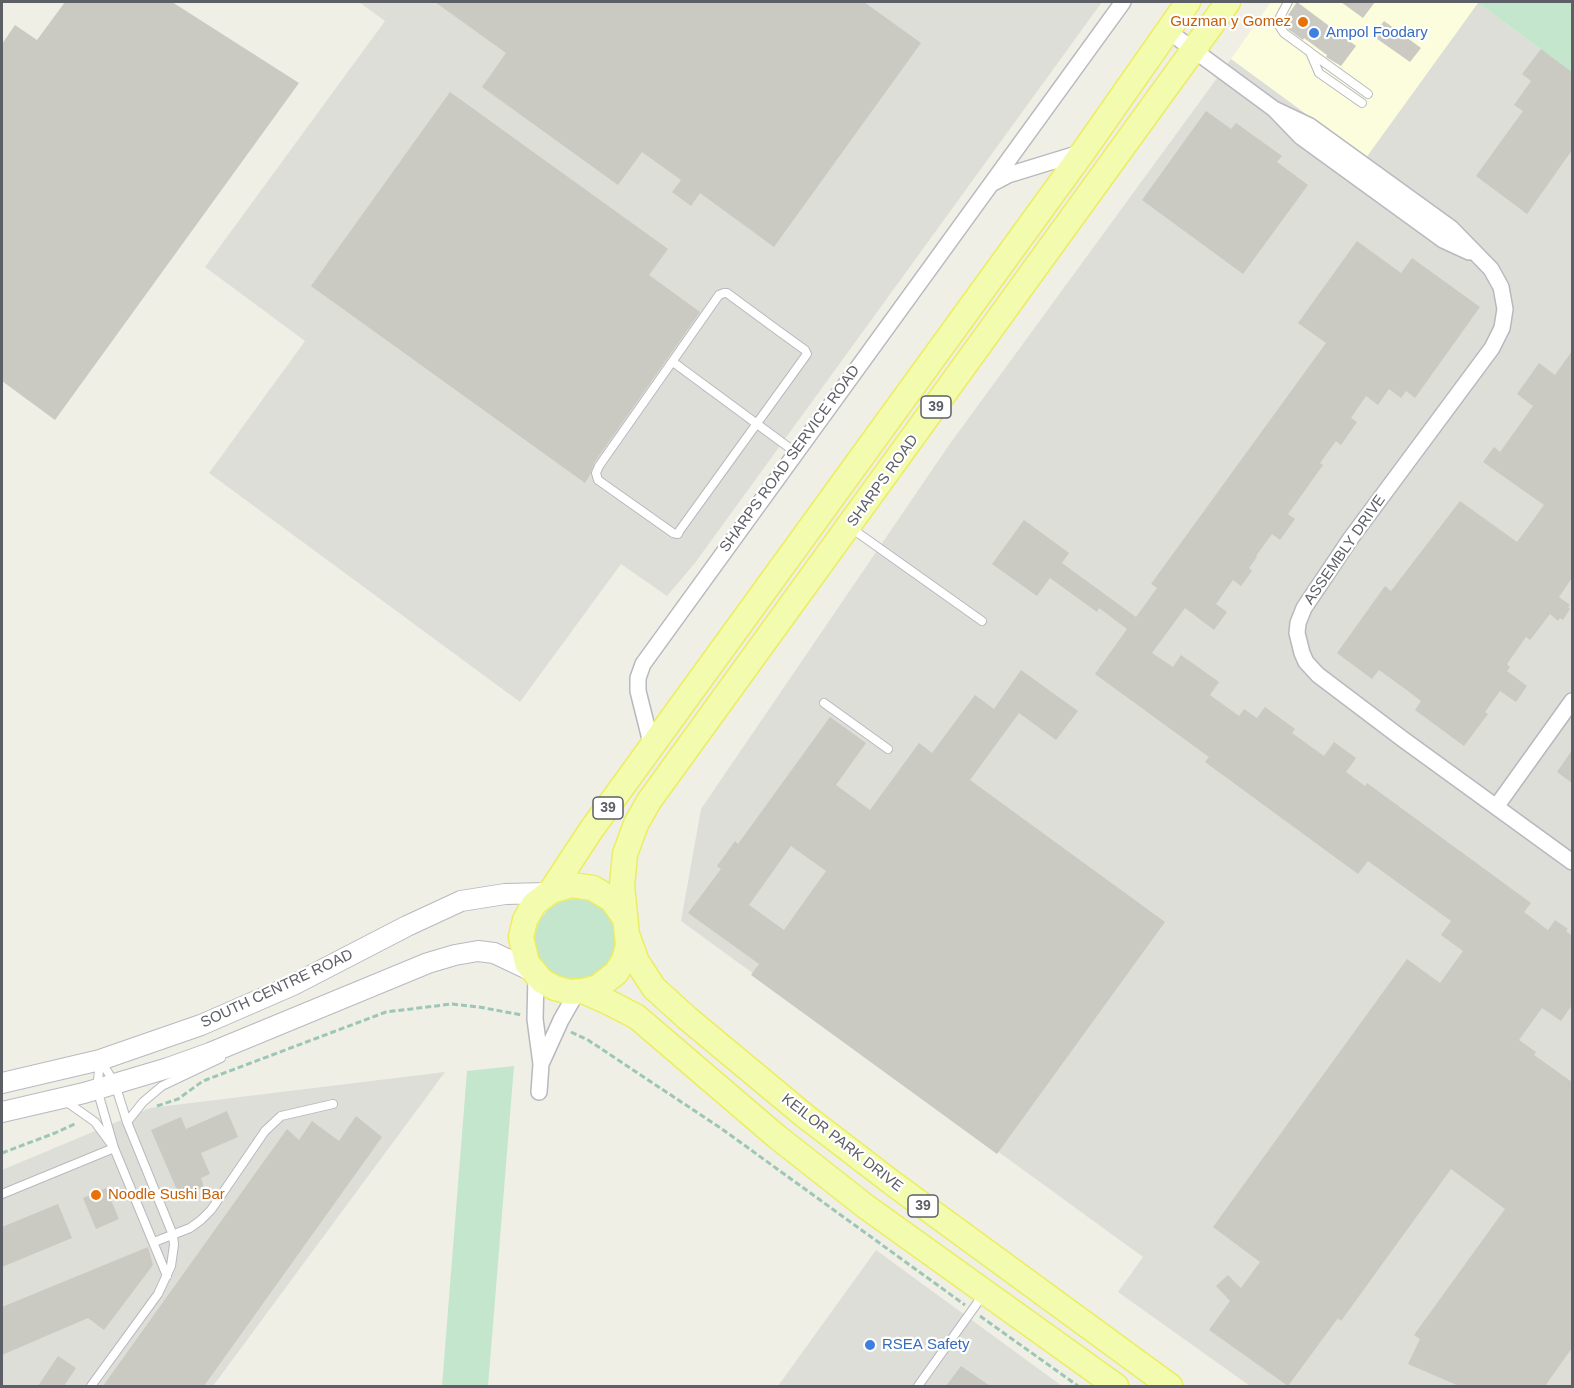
<!DOCTYPE html>
<html>
<head>
<meta charset="utf-8">
<style>
  body { margin:0 }
  #map { position:relative; width:1574px; height:1388px; overflow:hidden; background:#efefe6; font-family:Helvetica,sans-serif }
  canvas { display:block }
  .frame { position:absolute; inset:0; border:3px solid #5d5f66; pointer-events:none }
</style>
</head>
<body>
<div id="map">
<canvas width="1574" height="1388"></canvas>
<div class="frame"></div>
</div>
<script>
const context = document.querySelector('canvas').getContext('2d');
context.lineJoin = 'round';
function fill(path, color) {
  context.fillStyle = color;
  context.fill(path, 'evenodd');
}
function shape(rows) {
  const path = new Path2D();
  for (const r of rows) {
    if (r.length === 3) {
      path.moveTo(r[0] + r[2], r[1]);
      path.arc(r[0], r[1], r[2], 0, 2 * Math.PI);
      continue;
    }
    path.moveTo(r[0], r[1]);
    for (let i = 2; i < r.length; i += 2) path.lineTo(r[i], r[i + 1]);
  }
  return path;
}
function stroke(path, color, width, dash) {
  context.strokeStyle = color;
  context.lineWidth = width;
  context.lineCap = dash ? 'butt' : 'round';
  context.setLineDash(dash || []);
  context.stroke(path);
}
function drawText(font, color, halo, rows, align = 'center') {
  context.font = font + ' Helvetica,sans-serif';
  context.lineWidth = 4.5;
  context.setLineDash([]);
  context.textBaseline = 'middle';
  context.strokeStyle = halo;
  context.fillStyle = color;
  for (const [text, x, y, turn = 0] of rows) {
    context.save();
    context.translate(x, y);
    context.rotate((+turn || 0) * Math.PI / 180);
    context.textAlign = isNaN(turn) ? turn : align;
    if (halo) context.strokeText(text, 0, 0);
    context.fillText(text, 0, 0);
    context.restore();
  }
}
const commercial = shape([
  [1271,2,1479,2,1366,158,1231,59]
]);
const industrial = shape([
  [359,2,1102,2,695,563,667,596,621,564,520,702,209,473,305,341,205,267,385,21],
  [1478,3,1572,72,1572,1386,1250,1386,1118,1292,1143,1257,681,921,701,809,949,445,1231,59,1366,158],
  [445,1072,213,1386,2,1386,2,1170,150,1108],
  [876,1250,1062,1386,778,1386]
]);
const green = shape([
  [1479,2,1572,2,1572,72,1478,3],
  [576,940,41],
  [514,1066,488,1386,442,1386,467,1071]
]);
const building = shape([
  [65,2,172,2,299,83,55,420,2,381,2,44,15,25,37,40],
  [435,2,864,2,921,43,774,247,700,193,691,206,672,192,681,180,642,152,618,185,482,87,506,53],
  [1297,2,1356,46,1341,66,1326,57,1327,55,1304,38,1303,40,1288,29,1286,23,1290,17,1288,15],
  [1341,2,1375,2,1363,18],
  [1384,21,1421,48,1410,62,1373,36],
  [1541,49,1572,72,1572,150,1527,214,1476,176,1523,111,1514,105,1531,81,1522,74],
  [450,92,668,249,649,275,700,312,594,463,590,475,585,483,311,286],
  [1206,111,1231,129,1236,123,1282,156,1277,162,1308,185,1243,274,1142,200],
  [1357,241,1401,273,1412,258,1480,307,1415,398,1406,391,1401,398,1389,389,1378,405,1366,396,1351,418,1357,422,1341,445,1336,441,1320,463,1323,465,1288,514,1295,519,1280,540,1272,534,1256,556,1257,557,1249,568,1252,571,1241,586,1233,580,1216,604,1227,612,1214,630,1185,608,1152,653,1173,667,1181,655,1219,682,1210,695,1239,716,1244,709,1257,718,1265,707,1295,729,1292,733,1324,756,1334,742,1356,758,1346,772,1365,786,1367,783,1531,903,1524,912,1548,930,1555,920,1568,929,1566,931,1572,936,1572,1005,1561,1021,1542,1008,1519,1040,1536,1052,1534,1055,1572,1082,1572,1348,1545,1386,1459,1386,1408,1364,1420,1339,1414,1335,1505,1209,1451,1169,1341,1321,1338,1318,1288,1386,1209,1330,1230,1301,1216,1286,1228,1275,1241,1288,1260,1262,1213,1227,1407,959,1440,983,1463,951,1441,935,1451,921,1368,861,1358,874,1205,762,1209,757,1095,674,1127,629,1099,608,1097,612,1050,578,1037,596,992,564,1024,520,1069,553,1062,563,1136,617,1157,588,1151,584,1326,343,1298,323],
  [1572,351,1572,578,1559,597,1570,605,1568,607,1570,609,1563,620,1560,618,1558,621,1550,614,1534,635,1530,640,1526,637,1507,664,1510,667,1507,671,1527,686,1516,702,1500,691,1485,712,1488,714,1464,746,1415,710,1421,701,1408,691,1379,670,1372,679,1337,653,1385,586,1391,591,1460,501,1517,542,1544,505,1483,462,1494,447,1500,452,1533,406,1517,394,1539,363,1555,375],
  [1021,670,1078,711,1056,740,1019,713,970,780,1165,922,997,1154,751,975,759,964,688,913,721,869,717,866,735,841,738,844,830,717,866,743,836,785,870,810,919,743,932,753,975,695,994,709],
  [791,846,826,871,784,930,749,905],
  [1572,750,1572,783,1557,772],
  [227,1111,238,1137,201,1153,210,1174,201,1178,204,1187,180,1197,151,1130,181,1117,186,1129],
  [356,1116,382,1137,204,1386,103,1386,287,1129,299,1140,312,1121,339,1141],
  [106,1188,119,1219,96,1229,83,1198],
  [58,1204,72,1238,2,1267,2,1227],
  [148,1247,153,1265,104,1330,88,1318,2,1355,2,1307],
  [58,1356,76,1368,64,1386,38,1386],
  [961,1366,990,1386,946,1386]
]);
const path = shape([
  [571,1032,588,1040,722,1129,965,1305],
  [157,1106,178,1099,203,1081,386,1012,452,1004,479,1007,522,1015],
  [2,1153,55,1133,77,1123],
  [980,1316,1078,1386]
]);
const service = shape([
  [1288,2,1279,19,1280,27,1284,33,1310,52,1319,73,1362,103],
  [1311,53,1368,94],
  [724,293,727,293,780,332,805,350,807,354,680,530,678,534,673,533,598,480,596,473,599,466,719,295,724,293],
  [673,362,795,452],
  [851,528,982,621],
  [824,703,888,749],
  [100,1062,97,1089,114,1148,167,1276],
  [64,1100,95,1122,112,1145],
  [127,1122,143,1102,162,1086,221,1058],
  [2,1194,114,1148],
  [154,1242,190,1228,201,1220,211,1210,265,1131,281,1116,333,1104],
  [91,1386,158,1294,171,1266,174,1245,173,1235,127,1122,115,1084,101,1061],
  [918,1386,983,1295]
]);
const minor = shape([
  [1168,31,1274,109,1301,137,1443,240,1469,252],
  [1274,109,1310,126,1451,228,1491,269,1501,287,1505,309,1502,328,1492,348,1351,538,1304,608,1298,623,1297,633,1302,653,1306,662,1318,675,1404,740,1572,862],
  [991,184,1008,175,1083,152],
  [652,747,638,691,638,678,643,664,1123,2],
  [1496,807,1572,701],
  [536,976,535,1019,541,1064,539,1092],
  [541,1064,561,1020,577,992]
]);
const tertiary = shape([
  [2,1083,100,1060,201,1025,293,985,407,926,461,901,505,894,547,893],
  [2,1112,84,1093,168,1068,210,1053,428,963,455,955,478,951,494,953,532,971]
]);
const primary = shape([
  [551,891,591,830,1083,152,1188,2],
  [624,917,612,900,593,888,572,885,551,891,534,904,525,920,521,937,527,963,542,981,555,988,570,992,583,991,598,987,616,973,624,960,628,945,622,886,625,854,636,824,649,801,1228,2],
  [628,937,637,962,654,988,687,1018,805,1116,895,1185,1170,1386],
  [583,991,610,1003,637,1017,776,1136,865,1206,1116,1386]
]);
const markers = [
  [1303,22,6,"#e8710a"],
  [1314,33,6,"#3f7fe0"],
  [96,1195,6,"#e8710a"],
  [870,1345,6,"#3f7fe0"]
];
const shields = [
  [936,407,30],
  [608,808,30],
  [923,1206,30]
];
const shieldNames = [
  ["39",936,407],
  ["39",608,808],
  ["39",923,1206]
];
const foodNames = [
  ["Guzman y Gomez",1291,22],
  ["Noodle Sushi Bar",108,1195,"left"]
];
const shopNames = [
  ["Ampol Foodary",1326,33],
  ["RSEA Safety",882,1345]
];
const streetNames = [
  ["SHARPS ROAD SERVICE ROAD",790,459,-54],
  ["SHARPS ROAD",883,481,-54],
  ["ASSEMBLY DRIVE",1345,550,-55],
  ["SOUTH CENTRE ROAD",277,989,-25],
  ["KEILOR PARK DRIVE",842,1143,38]
];
fill(commercial, '#fbfddd');
fill(industrial, '#deded8');
fill(green, '#c3e6cd');
fill(building, '#cacac2');
stroke(service, '#b8b9bf', 10);
stroke(minor, '#b8b9bf', 18);
stroke(tertiary, '#b8b9bf', 22);
stroke(primary, '#eded61', 27);
stroke(path, '#9dc6b4', 3, [6, 3]);
stroke(service, '#fff', 8);
stroke(minor, '#fff', 15);
stroke(tertiary, '#fff', 20);
stroke(primary, '#f3fcae', 24);
for (const [x, y, r, color] of markers) {
  const dot = new Path2D();
  dot.arc(x, y, r, 0, 2 * Math.PI);
  context.fillStyle = color;
  context.fill(dot);
  stroke(dot, '#fff', 2);
}
for (const [x, y, w] of shields) {
  const box = new Path2D();
  box.roundRect(x - w / 2, y - 11, w, 22, 4.5);
  context.fillStyle = '#fff';
  context.fill(box);
  stroke(box, '#5d5f66', 1.5);
}
drawText('bold 14px', '#5d5f66', null, shieldNames);
drawText('15px', '#c56008', '#fff', foodNames, 'right');
drawText('15px', '#366cbe', '#fff', shopNames, 'left');
drawText('15px', '#5d5f66', '#fff', streetNames);
</script>
</body>
</html>
